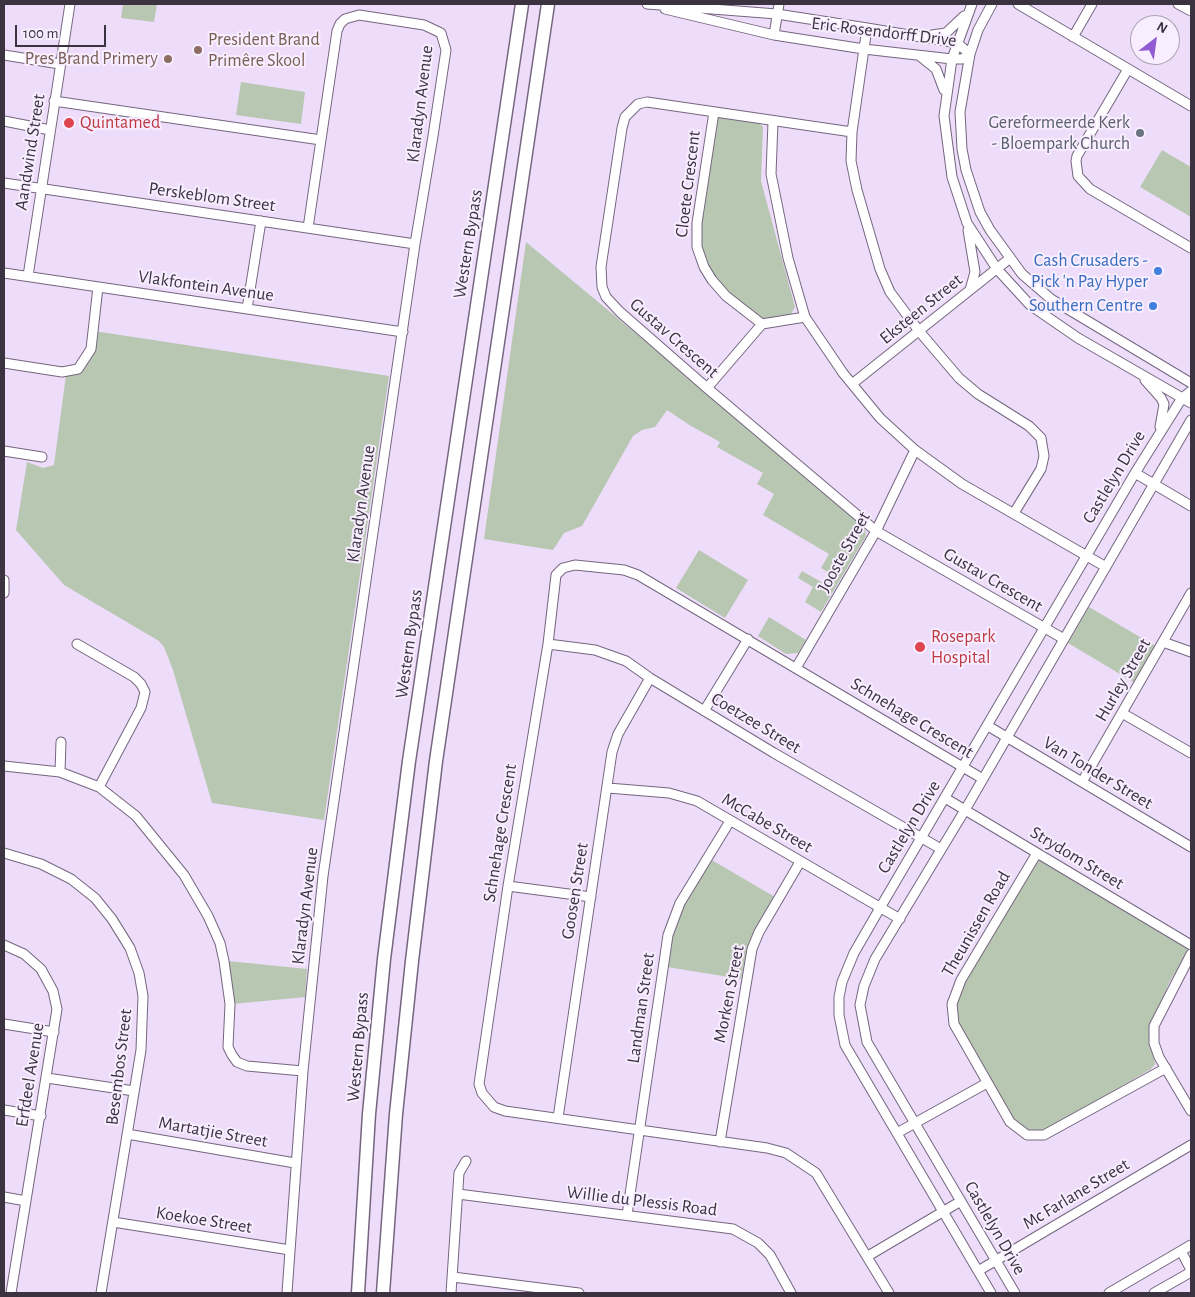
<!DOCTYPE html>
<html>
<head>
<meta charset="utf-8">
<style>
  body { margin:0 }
  #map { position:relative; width:1195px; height:1297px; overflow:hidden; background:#eeddfa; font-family:"Alegreya Sans",sans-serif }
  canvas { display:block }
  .frame { position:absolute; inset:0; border:5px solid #3b3440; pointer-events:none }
  .north { position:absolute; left:1130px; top:15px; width:50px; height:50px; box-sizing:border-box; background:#f8eeff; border:1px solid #aca4b3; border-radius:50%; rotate:30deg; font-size:14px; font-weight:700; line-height:20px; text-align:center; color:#3b3440 }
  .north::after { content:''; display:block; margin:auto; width:18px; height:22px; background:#935bd3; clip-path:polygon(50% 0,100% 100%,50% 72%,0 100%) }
  .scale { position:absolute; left:15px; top:25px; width:91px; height:22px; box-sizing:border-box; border:2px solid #3b3440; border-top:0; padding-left:6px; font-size:15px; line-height:18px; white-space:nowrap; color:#3b3440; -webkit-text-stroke:4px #f8eeff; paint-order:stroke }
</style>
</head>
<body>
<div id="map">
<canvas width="1195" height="1297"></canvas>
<div class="frame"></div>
<div class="north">N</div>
<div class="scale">100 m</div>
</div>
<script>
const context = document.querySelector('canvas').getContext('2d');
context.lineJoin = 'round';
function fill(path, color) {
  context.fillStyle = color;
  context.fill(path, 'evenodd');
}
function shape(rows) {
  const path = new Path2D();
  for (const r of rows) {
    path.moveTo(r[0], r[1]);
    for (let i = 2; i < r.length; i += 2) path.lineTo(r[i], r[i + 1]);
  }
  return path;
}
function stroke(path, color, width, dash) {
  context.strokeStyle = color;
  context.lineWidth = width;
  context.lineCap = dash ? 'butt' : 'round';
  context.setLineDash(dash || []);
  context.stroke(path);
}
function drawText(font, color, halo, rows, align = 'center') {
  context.font = font + ' "Alegreya Sans",sans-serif';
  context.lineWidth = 4;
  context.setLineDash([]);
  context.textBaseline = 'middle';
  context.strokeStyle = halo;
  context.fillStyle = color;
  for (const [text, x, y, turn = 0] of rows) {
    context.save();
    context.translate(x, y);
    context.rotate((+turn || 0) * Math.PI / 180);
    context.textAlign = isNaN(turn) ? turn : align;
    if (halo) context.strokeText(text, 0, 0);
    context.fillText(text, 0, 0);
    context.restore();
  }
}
const green = shape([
  [123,4,157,4,154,22,121,18],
  [241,82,305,92,301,124,236,115],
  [721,117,759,123,763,127,761,181,795,307,790,316,762,321,726,294,704,266,697,231,715,120],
  [1162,150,1191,167,1191,217,1140,187],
  [526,242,864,523,866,536,821,612,805,602,813,587,798,578,802,571,823,583,829,573,821,568,829,554,763,515,774,494,757,484,763,473,717,447,720,442,691,426,667,410,655,427,642,430,633,436,582,526,564,533,553,550,484,539],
  [94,331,389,376,324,820,212,803,173,670,164,647,159,641,64,585,16,530,27,462,43,468,54,465,66,375,82,369],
  [699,550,748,580,725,618,676,588],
  [1089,607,1157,647,1135,683,1068,643],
  [769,617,806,640,798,653,786,654,758,636],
  [710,859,775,897,747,948,741,979,667,967,675,919],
  [1039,861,1046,862,1186,944,1188,953,1170,981,1151,1025,1150,1041,1155,1064,1151,1069,1043,1132,1028,1132,1013,1121,955,1022,956,995,1033,865],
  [228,961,307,969,305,997,233,1004]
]);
const minor = shape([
  [647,4,777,14,867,28,957,43,970,54],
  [972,4,952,59,944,116,952,177,967,223,997,269,1030,305,1078,338,1191,403],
  [992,4,978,30,970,54,960,112,962,149,966,170,980,212,990,230,1022,274,1051,299,1191,383],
  [1018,4,1191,106],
  [1178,4,1191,11],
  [665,9,774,35,864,49,952,59,962,59,970,54],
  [867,28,852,132,851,161,857,190,880,269,890,292,919,331,959,378,978,394,1029,426,1041,438,1044,456,1041,469,1014,513],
  [774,35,779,4],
  [932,35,946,33,964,16],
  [1073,37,1092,4],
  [4,55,60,64],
  [921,57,936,69,944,90],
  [1128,69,1077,156,1076,161,1078,176,1090,189,1191,248],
  [54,101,321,140],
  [714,112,697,223,697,247,704,267,712,280,726,296,762,324],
  [4,121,50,130],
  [773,122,771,174,788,258,805,317,843,373,880,418,915,450,962,484,1106,567],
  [852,132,647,102,638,104,625,117,622,128,601,267,602,287,606,297,620,312,707,388,876,531,1064,639],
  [4,183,415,244],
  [968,230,975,272,970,290],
  [4,273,403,332],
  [28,276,70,4],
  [247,309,261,221],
  [4,363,62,372,78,369,91,349,98,287],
  [1145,380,1161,398,1164,404,1160,427],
  [852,384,1009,259],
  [707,388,762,324,805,317],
  [4,451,42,457],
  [1135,473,1191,506],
  [4,580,4,593],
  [1163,642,1191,652],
  [77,644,134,677,141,684,145,692,141,708,99,787],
  [548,644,595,650,626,661,650,678,774,753,941,849],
  [796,668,876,531,915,450],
  [704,711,748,639],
  [1122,713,1191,753],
  [988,726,1191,847],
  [4,766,60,772,99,787,136,816,184,875,208,916,220,943,224,961,230,1004,228,1047,232,1055,237,1062,247,1066,303,1071],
  [60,772,61,742],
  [1082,782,1191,593],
  [608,788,669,793,697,801,900,919],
  [945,798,1191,945],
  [4,853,41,864,71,879,95,898,112,919,130,948,139,973,143,996,141,1050,101,1293],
  [1037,853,961,980,952,1004,954,1024,1010,1122,1027,1135,1044,1135,1166,1068],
  [508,886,591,897],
  [4,945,24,954,41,969,53,991,57,1009,11,1293],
  [1191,954,1154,1026,1154,1043,1159,1057,1191,1111],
  [4,1024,54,1032],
  [47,1078,134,1091],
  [4,1110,41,1116],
  [558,1118,612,752,618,734,650,678],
  [897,1133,987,1083],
  [127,1134,295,1163],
  [720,1142,752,949,759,932,800,862],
  [458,1194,733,1229,758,1243,770,1255,791,1293],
  [4,1197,26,1201],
  [627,1215,668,935,680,903,730,821],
  [113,1222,290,1250],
  [1181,1251,1191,1270],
  [868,1256,961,1201],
  [978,1271,1191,1145],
  [453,1277,579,1293],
  [287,1293,303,1071,323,876,415,244,433,136,446,50,441,33,424,25,359,15,345,19,340,24,337,31,308,228],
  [451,1293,459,1173,466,1161],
  [889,1293,816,1173,786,1153,767,1148,505,1111,494,1107,482,1093,479,1084,508,886,548,644,556,575,563,568,575,565,624,570,638,575,983,779],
  [991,1293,845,1045,839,1015,839,997,842,982,854,953,880,908,1135,473,1182,398,1191,391],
  [1015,1293,867,1042,860,1005,864,986,875,959,965,810,1191,420],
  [1109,1293,1191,1245],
  [1154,1293,1191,1272]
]);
const highway = shape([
  [358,1293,369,1114,384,959,409,761,522,4],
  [383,1293,396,1114,412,961,436,761,548,4]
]);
const markers = [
  [198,50,5,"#8d6e63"],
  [168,59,5,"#8d6e63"],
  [69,123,6,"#e0444e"],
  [1140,133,5,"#6b7280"],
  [1158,271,5,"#3f7fe0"],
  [1153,306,5,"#3f7fe0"],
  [920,647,6,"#e0444e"]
];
const streetNames = [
  ["Eric Rosendorff Drive",884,32,7],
  ["Klaradyn Avenue",420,104,-83],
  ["Aandwind Street",30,152,-81],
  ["Cloete Crescent",688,184,-83],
  ["Perskeblom Street",212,197,8],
  ["Western Bypass",468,244,-81],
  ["Vlakfontein Avenue",206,286,8],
  ["Eksteen Street",921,309,-39],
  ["Gustav Crescent",674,338,41],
  ["Castlelyn Drive",1114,477,-59],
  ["Klaradyn Avenue",361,504,-82],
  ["Jooste Street",844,552,-61],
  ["Gustav Crescent",993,580,30],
  ["Western Bypass",409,644,-82],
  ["Hurley Street",1123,680,-60],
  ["Schnehage Crescent",912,718,31],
  ["Coetzee Street",756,723,31],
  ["Van Tonder Street",1098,773,31],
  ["McCabe Street",767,823,30],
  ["Castlelyn Drive",909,827,-59],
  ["Schnehage Crescent",500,833,-81],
  ["Strydom Street",1077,858,31],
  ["Goosen Street",575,891,-81],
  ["Klaradyn Avenue",305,906,-83],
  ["Theunissen Road",976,924,-60],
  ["Morken Street",729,994,-79],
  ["Landman Street",641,1008,-82],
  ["Western Bypass",358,1047,-85],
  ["Besembos Street",119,1067,-83],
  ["Erfdeel Avenue",30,1075,-81],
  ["Martatjie Street",213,1132,10],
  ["Mc Farlane Street",1076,1194,-31],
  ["Willie du Plessis Road",642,1201,7],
  ["Koekoe Street",204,1220,9],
  ["Castlelyn Drive",995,1228,60]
];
const educationNames = [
  ["President Brand",208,40],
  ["Primêre Skool",208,61],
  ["Pres Brand Primery",158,59,"right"]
];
const healthNames = [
  ["Quintamed",80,123],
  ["Rosepark",931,637],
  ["Hospital",931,658]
];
const worshipNames = [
  ["Gereformeerde Kerk",1130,123],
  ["- Bloempark Church",1130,144]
];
const shopNames = [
  ["Cash Crusaders -",1148,261],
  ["Pick 'n Pay Hyper",1148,282],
  ["Southern Centre",1143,306]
];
fill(green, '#b7c7b1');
stroke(minor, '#75667f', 11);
stroke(highway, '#75667f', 15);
stroke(minor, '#fff', 9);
stroke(highway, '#fff', 12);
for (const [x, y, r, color] of markers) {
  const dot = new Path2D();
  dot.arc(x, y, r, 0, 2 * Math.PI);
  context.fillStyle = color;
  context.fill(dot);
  stroke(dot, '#f8eeff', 2);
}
drawText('18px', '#3b3440', '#f8eeff', streetNames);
drawText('18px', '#785e54', '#f8eeff', educationNames, 'left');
drawText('18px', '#be3a42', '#f8eeff', healthNames, 'left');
drawText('18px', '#5b616d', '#f8eeff', worshipNames, 'right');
drawText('18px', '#366cbe', '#f8eeff', shopNames, 'right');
</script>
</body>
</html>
